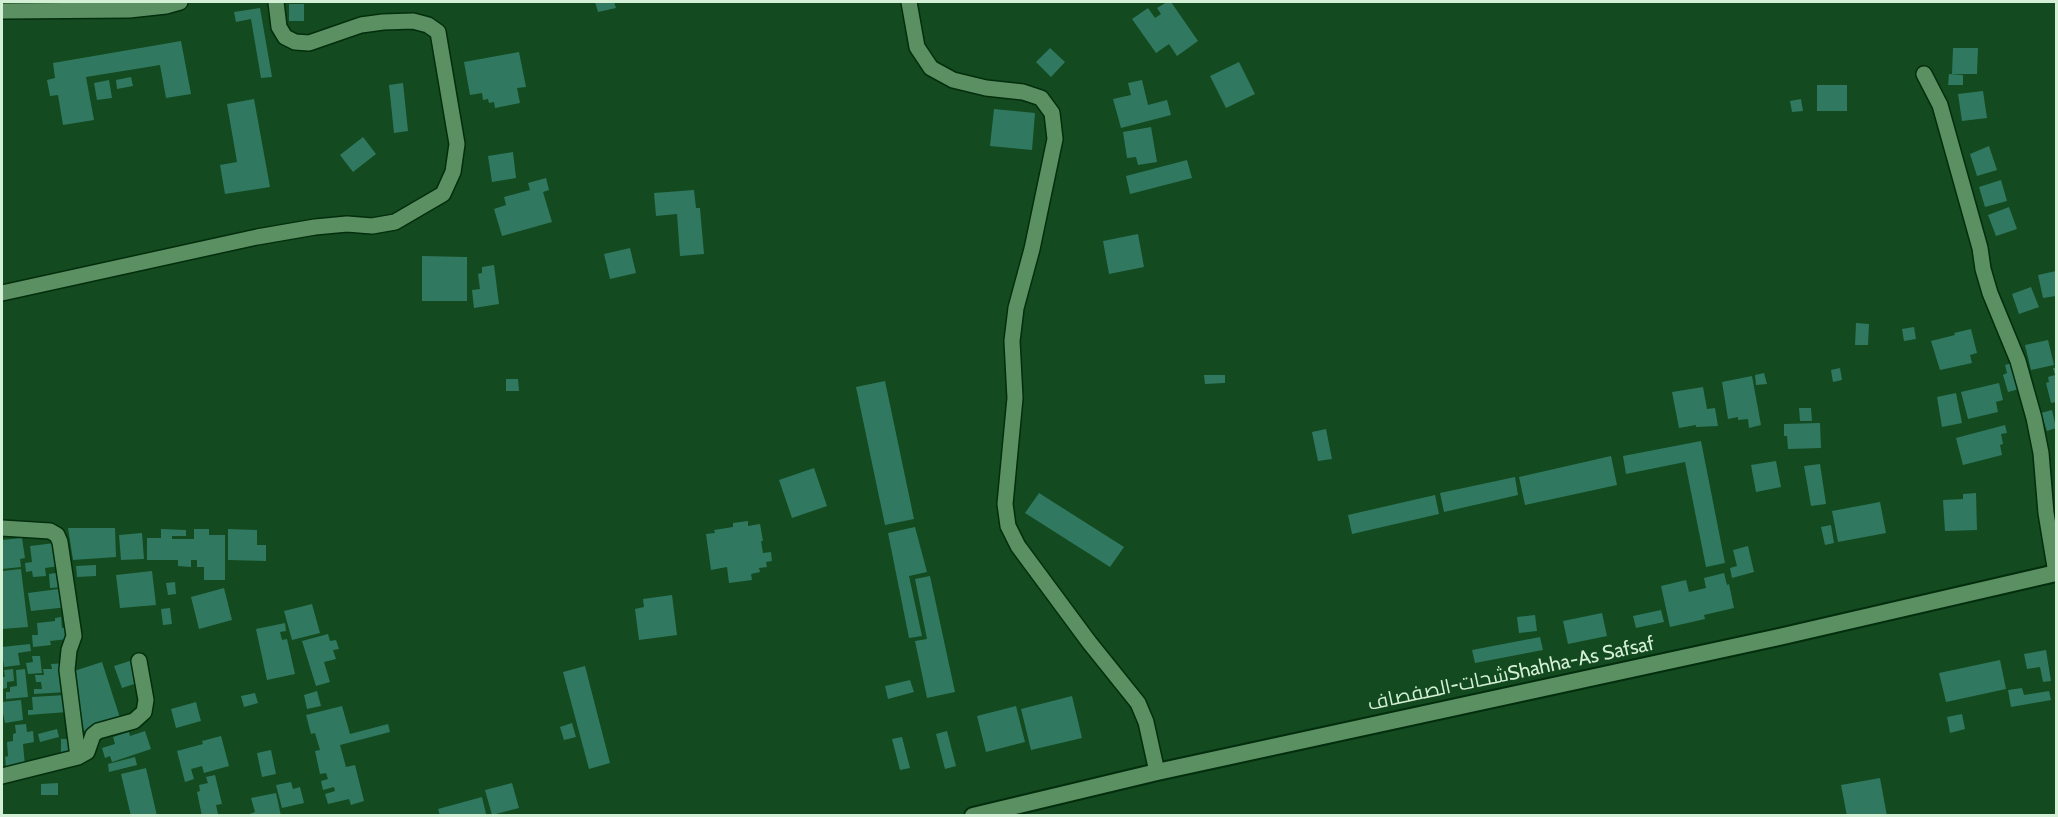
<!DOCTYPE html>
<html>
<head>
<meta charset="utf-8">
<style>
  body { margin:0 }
  #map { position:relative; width:2058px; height:817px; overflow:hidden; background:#134a1f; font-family:Cabin,sans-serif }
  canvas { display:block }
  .frame { position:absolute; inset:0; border:3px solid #d3efd5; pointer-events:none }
</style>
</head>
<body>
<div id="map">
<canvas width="2058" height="817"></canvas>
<div class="frame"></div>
</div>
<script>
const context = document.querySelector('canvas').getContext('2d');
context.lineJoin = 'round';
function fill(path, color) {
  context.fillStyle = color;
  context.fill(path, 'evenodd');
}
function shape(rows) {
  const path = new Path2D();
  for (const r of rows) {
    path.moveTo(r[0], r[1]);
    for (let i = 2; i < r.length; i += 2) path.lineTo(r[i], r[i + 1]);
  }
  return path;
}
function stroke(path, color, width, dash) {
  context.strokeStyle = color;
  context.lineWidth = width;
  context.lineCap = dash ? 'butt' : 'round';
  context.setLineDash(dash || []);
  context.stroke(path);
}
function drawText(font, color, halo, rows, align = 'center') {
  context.font = font + ' Cabin,Cairo,sans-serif';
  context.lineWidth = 5;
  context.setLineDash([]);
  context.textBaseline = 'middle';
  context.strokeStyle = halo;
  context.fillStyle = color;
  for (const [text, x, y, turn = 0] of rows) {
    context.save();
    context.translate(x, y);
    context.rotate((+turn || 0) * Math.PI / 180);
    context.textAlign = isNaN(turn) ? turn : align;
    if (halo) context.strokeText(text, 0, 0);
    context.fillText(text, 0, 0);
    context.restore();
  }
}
const building = shape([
  [595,2,614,2,616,8,598,12],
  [1167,2,1171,2,1198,41,1177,56,1169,44,1156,53,1132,19,1148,8,1155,18,1161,14,1157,8],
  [289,4,304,4,304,21,289,21],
  [260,8,272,77,261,78,251,19,236,22,234,12],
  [181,41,191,94,166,98,160,65,86,77,94,120,63,125,58,95,50,96,47,80,55,78,53,63],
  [1050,48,1065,62,1051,77,1036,62],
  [1953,48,1978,48,1977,74,1952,74],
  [519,52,526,87,517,88,520,103,495,108,494,102,489,103,488,99,483,100,482,93,470,95,464,62],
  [1239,62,1255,94,1226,108,1210,76],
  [1949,74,1963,75,1963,85,1948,85],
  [131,77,133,86,117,89,116,80],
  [109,80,112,98,97,100,94,83],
  [1142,80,1148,105,1167,100,1171,115,1121,128,1113,99,1131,95,1128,83],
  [403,83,408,131,394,133,389,85],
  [1817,85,1847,85,1847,111,1817,111],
  [1983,91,1987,118,1962,121,1958,94],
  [254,99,270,187,225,194,220,165,237,162,227,104],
  [1801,99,1803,111,1792,112,1790,101],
  [994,109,1035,113,1032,150,990,146],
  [1151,127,1157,162,1138,165,1136,157,1127,158,1123,132],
  [363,137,376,154,353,172,340,155],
  [1989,146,1997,170,1977,176,1970,154],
  [513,152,516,178,492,182,488,156],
  [1187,160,1192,178,1130,194,1126,176],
  [546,178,549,190,543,192,552,222,502,236,494,209,506,205,504,197,530,190,528,183],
  [2001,180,2007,201,1985,207,1979,187],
  [694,190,696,208,700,208,704,254,680,256,677,214,656,216,654,193],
  [2009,207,2017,229,1996,236,1988,215],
  [1138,234,1144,267,1109,274,1103,241],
  [630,248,636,273,610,279,604,254],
  [422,256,467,257,467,301,422,301],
  [494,265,499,304,474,308,472,290,480,289,478,274,482,273,482,267],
  [2056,271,2056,296,2043,298,2038,275],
  [2031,287,2039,307,2019,314,2012,294],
  [1856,323,1869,324,1868,345,1855,345],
  [1914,327,1916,339,1904,341,1902,329],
  [1971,329,1977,353,1970,355,1972,363,1940,370,1931,341,1955,335,1954,333],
  [2048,340,2054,365,2031,370,2025,345],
  [2015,362,2023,388,2008,392,2003,375,2007,373,2005,365],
  [1840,368,1842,380,1833,382,1831,370],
  [2053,368,2056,368,2056,402,2051,403,2046,383,2049,382,2048,377,2055,375],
  [1764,373,1767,384,1756,385,1755,375],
  [1204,375,1225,375,1225,383,1205,384],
  [1752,376,1761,425,1749,428,1748,419,1738,420,1738,417,1728,419,1722,382],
  [506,379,518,379,519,391,506,391],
  [885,381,914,519,885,525,856,387],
  [1999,383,2003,400,1996,402,1998,412,1968,419,1961,392],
  [1703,387,1707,409,1715,408,1718,426,1696,427,1696,425,1679,428,1672,392],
  [1956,393,1962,423,1942,427,1937,397],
  [1799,408,1811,408,1812,421,1800,421],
  [2052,410,2056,428,2047,431,2041,413],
  [1820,423,1821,448,1788,449,1787,436,1784,436,1784,424],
  [2005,425,2007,433,2001,434,2003,444,2000,445,2002,455,1963,465,1956,438],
  [1326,429,1332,459,1318,461,1312,432],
  [1701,441,1725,563,1706,567,1685,462,1626,474,1623,456],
  [1611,456,1617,485,1525,505,1519,477],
  [1776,461,1781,487,1756,492,1751,465],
  [1820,464,1826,504,1811,506,1804,466],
  [814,468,827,506,792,518,779,480],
  [1515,477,1518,495,1444,512,1440,493],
  [1039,493,1124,547,1110,567,1025,513],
  [1976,493,1977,530,1945,531,1943,500,1963,499,1963,494],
  [1435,495,1439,514,1352,534,1348,515],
  [1880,502,1886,533,1838,542,1832,511],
  [748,521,748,526,760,524,763,541,761,541,763,553,771,552,772,561,766,562,767,567,759,568,760,572,751,574,752,580,729,583,727,567,711,570,706,534,715,533,714,530,733,527,733,523],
  [1831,525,1834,543,1825,545,1821,527],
  [915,527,927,572,909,576,922,636,909,638,888,533],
  [68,528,115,528,116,557,73,560],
  [161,529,186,530,186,536,172,536,172,539,194,539,194,529,209,529,209,535,225,535,225,580,204,580,204,567,197,567,197,560,191,560,191,567,178,566,178,560,147,560,147,538,161,538],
  [228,529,257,530,257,545,266,545,266,561,228,560],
  [142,533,144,559,121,560,119,535],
  [22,538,25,558,20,559,21,567,2,569,2,540],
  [55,543,68,565,45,568,46,576,33,577,32,571,26,572,25,563,32,562,30,546],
  [1748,546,1754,572,1732,578,1730,568,1737,566,1733,550],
  [96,565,96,576,77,577,76,566],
  [21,569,28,627,2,629,2,571],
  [152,571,156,605,120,608,116,575],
  [62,572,64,587,50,588,49,574],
  [1724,573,1727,585,1729,584,1734,608,1704,615,1705,619,1670,627,1661,586,1686,580,1689,592,1706,588,1704,578],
  [930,576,955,692,927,698,915,641,927,639,915,579],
  [175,582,176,594,168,595,166,583],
  [66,588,68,607,31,611,28,593],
  [224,588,232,620,199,629,191,597],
  [672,595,677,635,639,640,635,609,644,607,643,599],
  [312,604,320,633,292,640,284,611],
  [170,608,172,624,163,625,161,609],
  [1661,610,1664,622,1636,628,1633,616],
  [1602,613,1607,636,1568,644,1563,621],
  [1535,615,1537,631,1519,633,1517,617],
  [61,617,62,628,67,627,68,639,50,641,51,645,33,647,32,635,38,635,37,623,55,621,55,618],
  [285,623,286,631,280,632,282,640,287,639,295,674,267,680,256,629],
  [328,634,330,641,336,640,339,649,333,650,336,659,324,662,330,682,316,686,302,641],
  [1540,637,1543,650,1475,663,1472,650],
  [30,644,31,651,18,653,20,665,4,667,3,659,2,659,2,647],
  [2046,650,2051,681,2043,682,2040,667,2027,669,2024,654],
  [32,656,40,656,42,673,28,674,26,663,33,662],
  [133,660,140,682,122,688,114,666],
  [2000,660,2006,689,1946,702,1939,673],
  [102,662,122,724,109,723,84,731,72,696,78,694,71,672],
  [66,663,67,692,34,694,34,689,42,689,41,682,36,682,35,675,44,675,43,669,52,669,51,664],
  [585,666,610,763,589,769,563,672],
  [13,669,14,681,7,682,7,688,2,689,2,677,5,677,4,670],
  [25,669,28,697,6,699,6,692,10,692,10,687,17,686,16,670],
  [910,680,914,692,888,699,885,686],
  [2022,688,2024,695,2049,691,2051,700,2011,707,2008,690],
  [317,691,321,706,307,709,304,695],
  [255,693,258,703,244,707,241,696],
  [66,695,67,712,28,715,28,710,33,710,32,697],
  [1072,696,1082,738,1031,750,1021,709],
  [21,700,23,720,5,723,3,713,2,713,2,702],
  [196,702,201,721,176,728,171,709],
  [342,706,350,734,388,724,390,732,340,745,346,767,355,765,364,801,351,805,349,799,328,804,325,794,335,791,334,787,323,790,321,781,328,779,326,773,320,774,315,751,320,750,315,733,311,734,306,715],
  [1016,706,1025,742,986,752,977,716],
  [1962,714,1965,729,1950,733,1947,717],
  [572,723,576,737,564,740,560,727],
  [26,724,27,732,33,731,34,742,23,744,25,766,6,768,5,757,8,756,7,742,13,741,13,734,16,733,15,725],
  [57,729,59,737,40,742,38,734],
  [145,731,151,749,112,762,110,756,105,758,102,748,115,744,113,737,129,732,130,736],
  [947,731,956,766,945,769,936,734],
  [221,736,229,766,204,773,202,766,191,769,194,779,185,782,177,751,203,744,202,741],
  [902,737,910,768,900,770,892,739],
  [61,739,77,739,78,751,61,752],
  [271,750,276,774,262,777,257,753],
  [135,757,137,765,109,772,108,764],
  [146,768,157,816,131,816,121,774],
  [215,775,222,804,216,805,218,814,202,816,197,792,200,791,199,785,208,783,206,777],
  [1880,778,1887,816,1847,816,1841,785],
  [291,782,293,789,300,787,304,803,282,808,276,785],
  [58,783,58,795,41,795,41,784],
  [512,783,519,808,492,815,485,790],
  [276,793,281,816,244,816,255,812,251,798],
  [482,797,486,814,478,816,440,816,438,809]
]);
const minor = shape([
  [909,2,917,47,931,68,953,80,986,88,1023,92,1041,98,1052,113,1055,139,1032,249,1016,308,1012,341,1015,398,1005,504,1008,526,1018,546,1089,642,1138,703,1146,722,1157,772],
  [2,11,129,10,166,6,180,2],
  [1924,74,1940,105,1980,248,1983,269,1990,293,2018,361,2034,418,2041,453,2046,513,2056,573],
  [2,293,257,237,315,227,347,224,372,226,395,222,443,194,453,172,457,144,438,32,428,25,413,21,383,22,361,25,309,43,295,42,285,37,279,27,276,2],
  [2,528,50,531,57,535,60,542,73,629,74,636,69,650,67,670,78,757],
  [2,776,78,757,87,752,93,735,98,731,134,721,144,712,146,700,139,661]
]);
const secondary = shape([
  [973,816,1157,772,1779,637,2056,573]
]);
const streetNames = [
  ["شحات-الصفصافShahha-As Safsaf",1511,674,-12]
];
fill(building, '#307960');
stroke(minor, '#032e0d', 18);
stroke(secondary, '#032e0d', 20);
stroke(minor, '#5b9162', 15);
stroke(secondary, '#5b9162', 16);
drawText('20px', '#d3efd5', '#134a1f', streetNames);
</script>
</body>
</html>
